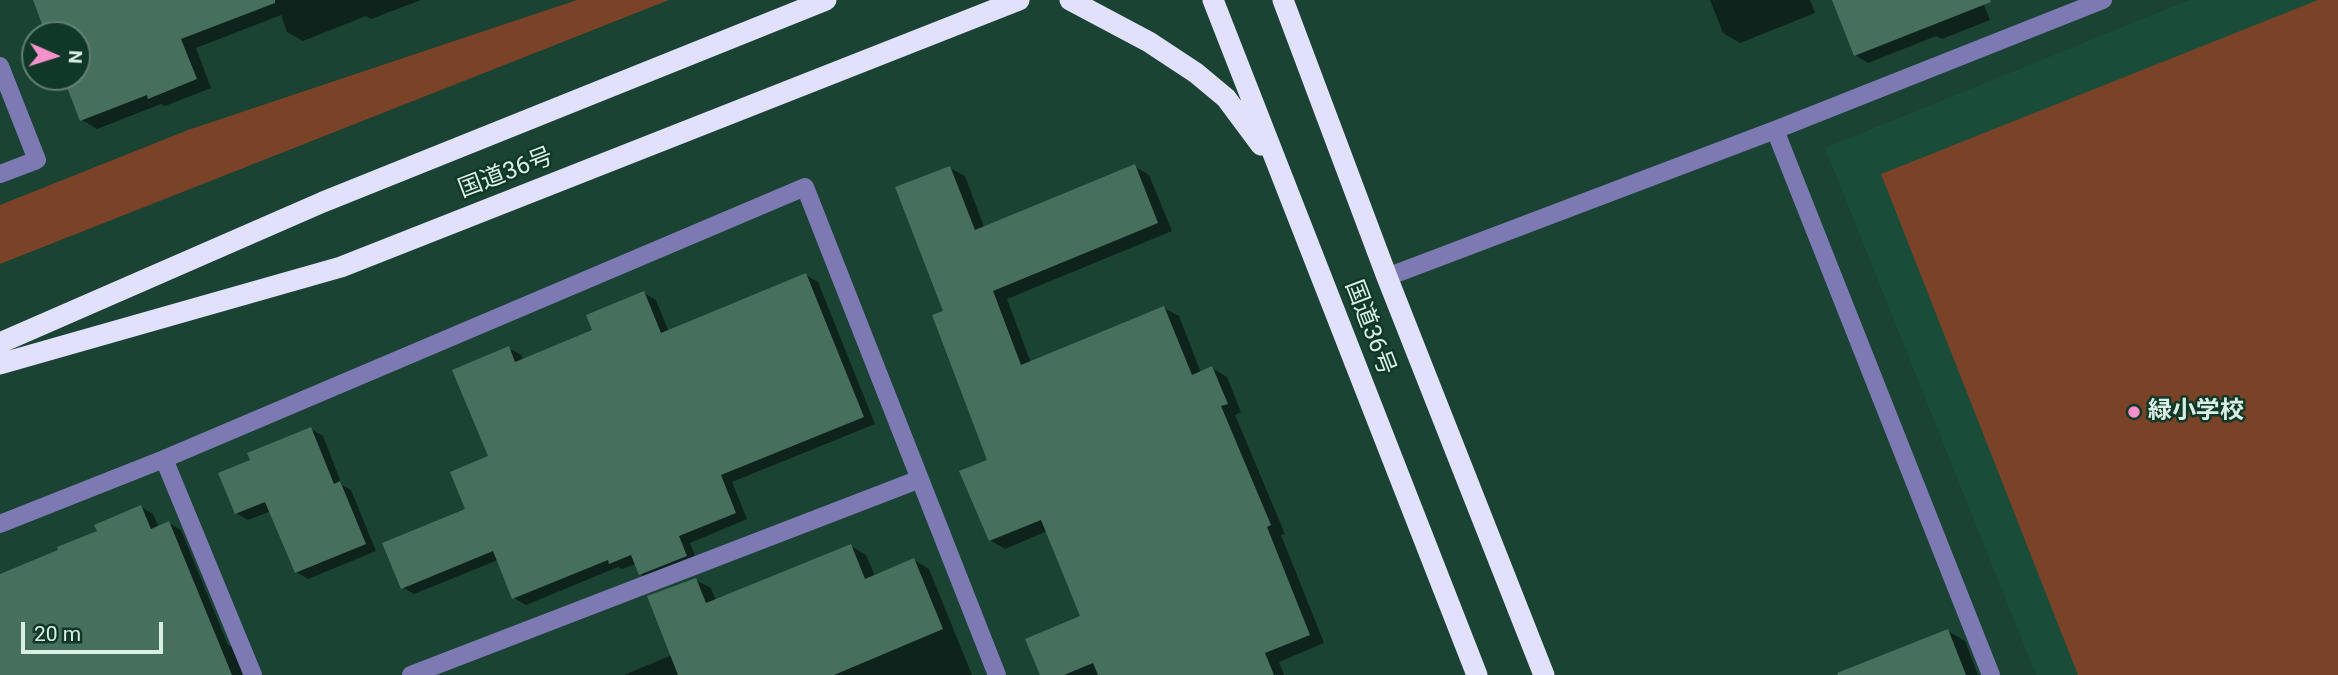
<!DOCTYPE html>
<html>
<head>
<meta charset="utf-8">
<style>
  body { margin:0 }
  #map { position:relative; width:2338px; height:675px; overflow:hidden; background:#1b4333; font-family:Roboto,sans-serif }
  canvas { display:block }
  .north { position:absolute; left:21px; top:21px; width:70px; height:70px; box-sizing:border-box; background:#103829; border:2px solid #608174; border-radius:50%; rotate:93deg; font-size:19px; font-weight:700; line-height:28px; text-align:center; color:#d9efe4 }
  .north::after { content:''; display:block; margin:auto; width:24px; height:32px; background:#f890cc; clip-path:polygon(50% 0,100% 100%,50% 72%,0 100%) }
  .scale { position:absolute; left:21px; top:622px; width:142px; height:32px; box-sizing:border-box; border:4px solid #d9efe4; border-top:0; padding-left:9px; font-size:21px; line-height:24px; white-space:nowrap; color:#d9efe4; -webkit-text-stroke:5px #103829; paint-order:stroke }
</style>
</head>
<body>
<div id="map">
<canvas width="2338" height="675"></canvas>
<div class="north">N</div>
<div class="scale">20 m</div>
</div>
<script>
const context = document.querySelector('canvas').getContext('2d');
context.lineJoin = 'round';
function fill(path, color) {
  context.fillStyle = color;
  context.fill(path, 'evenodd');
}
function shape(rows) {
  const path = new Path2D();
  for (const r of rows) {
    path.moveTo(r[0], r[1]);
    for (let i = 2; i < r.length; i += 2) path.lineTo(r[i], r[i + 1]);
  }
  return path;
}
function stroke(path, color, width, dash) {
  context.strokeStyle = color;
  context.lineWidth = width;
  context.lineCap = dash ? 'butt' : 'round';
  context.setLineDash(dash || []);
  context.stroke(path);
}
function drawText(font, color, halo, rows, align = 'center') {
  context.font = font + ' Roboto,"Noto Sans JP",sans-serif';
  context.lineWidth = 5;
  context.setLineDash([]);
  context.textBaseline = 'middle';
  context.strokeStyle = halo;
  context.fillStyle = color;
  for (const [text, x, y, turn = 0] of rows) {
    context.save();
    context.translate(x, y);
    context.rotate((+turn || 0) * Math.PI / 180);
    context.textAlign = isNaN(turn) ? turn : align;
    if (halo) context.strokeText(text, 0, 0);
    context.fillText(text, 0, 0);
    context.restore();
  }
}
const built = shape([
  [2189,0,2338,0,2338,675,2036,675,1825,148]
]);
const green = shape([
  [577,0,669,0,0,264,0,205,188,130],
  [2318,0,2338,0,2338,675,2078,675,1881,174]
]);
const shadow = shape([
  [34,0,421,0,371,19,366,16,303,41,287,32,281,15,196,48,211,88,165,106,161,104,97,129,82,120,64,77,77,77,77,35,48,35],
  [1710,0,1810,0,1815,13,1740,43,1723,33],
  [1847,0,1982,0,1990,20,1942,39,1936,36,1868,63,1855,55],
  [1134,166,1149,175,1172,231,1007,299,1031,363,1164,308,1179,316,1201,373,1212,368,1227,377,1241,412,1235,415,1285,534,1281,535,1324,643,1279,662,1284,675,1042,675,1082,617,1047,531,1005,549,990,540,989,461,945,312,950,168,965,176,984,227],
  [806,275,818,282,875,424,732,482,747,519,690,543,698,563,652,581,640,574,636,564,622,569,618,567,526,605,514,598,498,560,414,594,402,587,467,510,490,457,509,348,521,355,523,360,594,331,644,293,656,300,669,332],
  [311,429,323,436,342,485,351,490,376,551,308,579,296,572,271,511,248,520,236,513,252,460],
  [141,507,153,514,159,528,169,523,181,530,228,645,232,647,243,675,0,675,0,576,60,551],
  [851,546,866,555,875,576,914,560,929,569,972,675,624,675,672,655,695,580,711,588,716,601],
  [1948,631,1965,641,1978,675,1837,675]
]);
const building = shape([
  [33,0,275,0,275,3,181,39,197,79,148,99,147,95,80,121,63,77,77,77,77,35,46,35],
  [1832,0,1990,0,1991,2,1854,56],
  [1135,164,1158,223,993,291,1021,365,1164,306,1192,375,1212,366,1228,404,1221,406,1271,525,1267,527,1310,635,1265,653,1274,675,1098,675,1093,663,1064,675,1040,675,1025,639,1080,616,1041,520,989,541,959,471,987,460,932,315,943,311,895,187,950,166,975,230],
  [806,273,864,417,721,475,736,513,679,536,687,556,639,575,631,555,609,564,608,560,512,599,493,551,401,589,382,543,465,509,450,472,488,456,452,370,509,346,515,362,592,330,586,315,644,291,661,333],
  [311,427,334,484,340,481,366,544,295,573,265,502,235,514,218,473,250,460,247,453],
  [141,505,151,529,169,521,232,675,0,675,0,574,58,550,57,547,97,531,94,525],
  [851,544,865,579,914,558,943,629,834,675,678,675,647,596,696,578,706,603],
  [1948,629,1966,675,1838,675,1837,673]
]);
const minor = shape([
  [0,66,37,160,0,174],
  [1775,130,1991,675],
  [1387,277,1775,130,2103,0],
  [164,459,253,675],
  [0,524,164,459,805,187,997,675],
  [411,675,920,479]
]);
const highway = shape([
  [1070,0,1149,42,1196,73,1226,98,1261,145],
  [1213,0,1477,675],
  [1283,0,1387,277,1544,675],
  [0,343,323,202,826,0],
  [0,364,341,267,1019,0]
]);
const markers = [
  [2134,412,7,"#f890cc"]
];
const streetNames = [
  ["国道36号",506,174,-21],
  ["国道36号",1369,328,69]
];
const poiNames = [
  ["緑小学校",2148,412]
];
fill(built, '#194c39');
fill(green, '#7a4227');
fill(shadow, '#0007');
fill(building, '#476f5d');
stroke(minor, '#7d7ab3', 18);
stroke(highway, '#e1e1fd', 21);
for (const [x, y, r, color] of markers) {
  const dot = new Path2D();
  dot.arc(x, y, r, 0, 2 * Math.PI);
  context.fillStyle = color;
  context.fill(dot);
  stroke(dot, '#103829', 2.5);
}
drawText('24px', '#d9efe4', '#103829', streetNames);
drawText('bold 24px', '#d9efe4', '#103829', poiNames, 'left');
</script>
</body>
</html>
